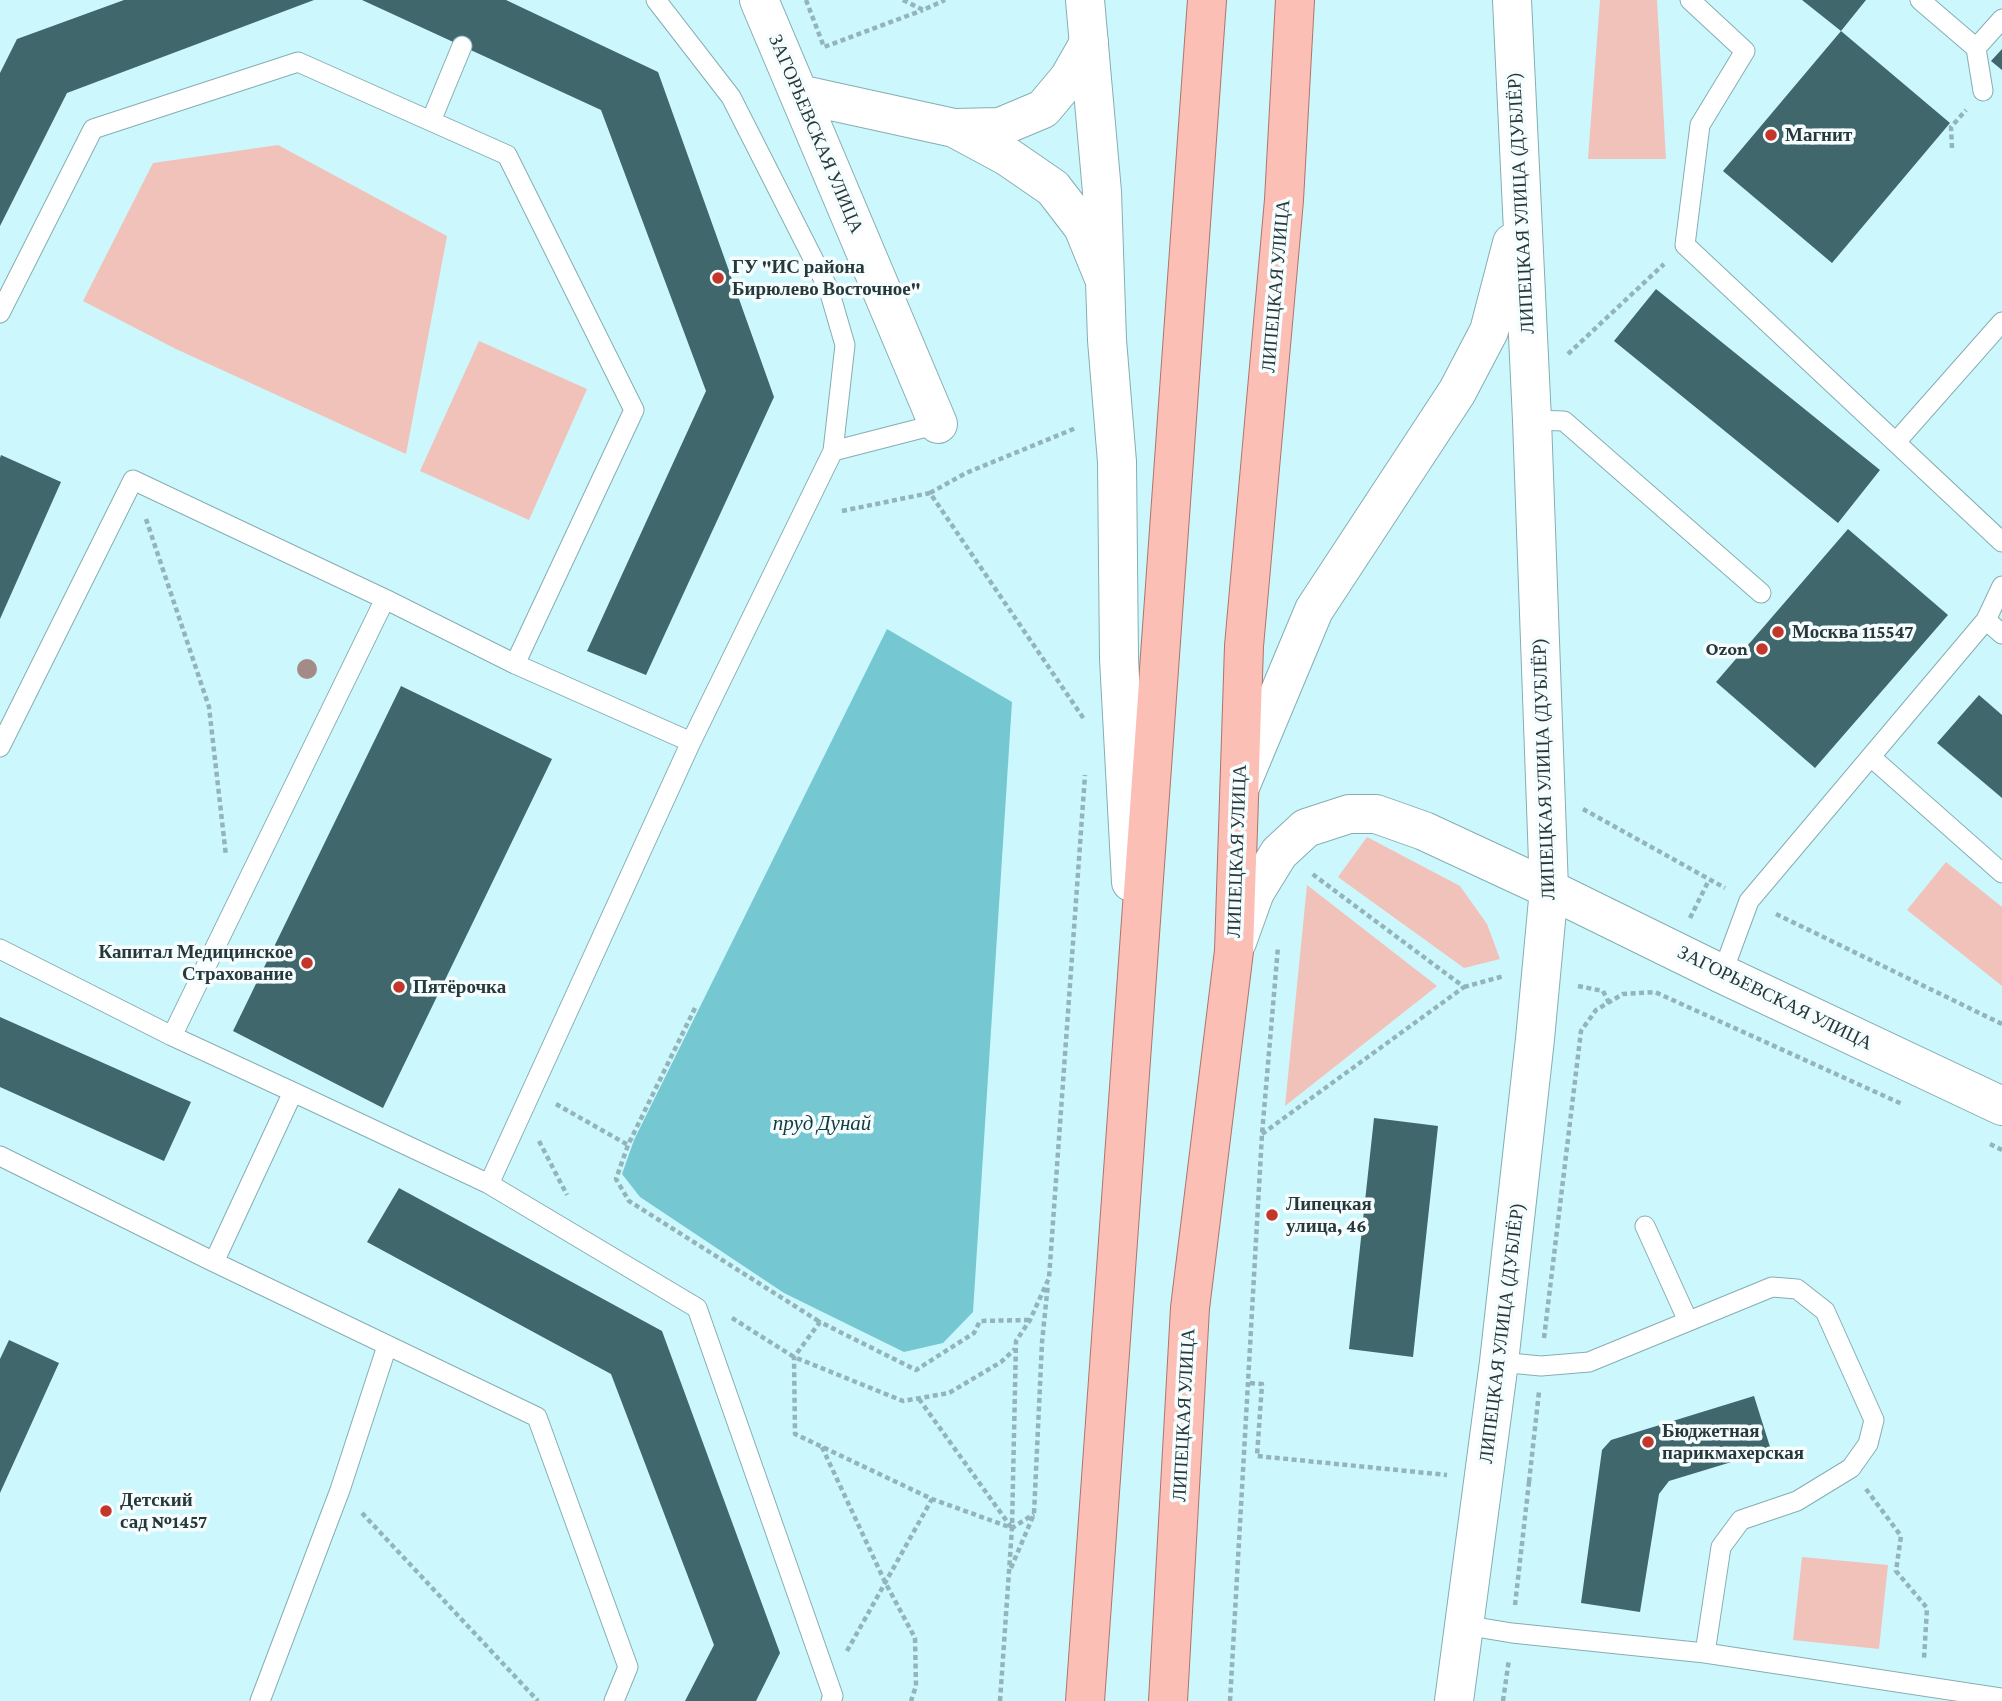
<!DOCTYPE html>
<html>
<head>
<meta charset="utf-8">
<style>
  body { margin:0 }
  canvas { display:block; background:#ccf7fc }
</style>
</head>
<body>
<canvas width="2002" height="1701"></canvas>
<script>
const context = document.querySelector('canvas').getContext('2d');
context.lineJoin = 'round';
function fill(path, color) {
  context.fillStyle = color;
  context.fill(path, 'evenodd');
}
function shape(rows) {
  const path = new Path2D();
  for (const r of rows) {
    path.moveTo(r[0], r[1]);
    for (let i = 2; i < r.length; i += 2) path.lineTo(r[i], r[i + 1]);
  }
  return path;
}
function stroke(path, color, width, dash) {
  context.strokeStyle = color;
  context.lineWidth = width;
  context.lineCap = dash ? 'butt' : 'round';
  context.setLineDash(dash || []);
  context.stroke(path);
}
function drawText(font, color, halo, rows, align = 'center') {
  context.font = font + ' "Crimson Pro",serif';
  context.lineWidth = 7;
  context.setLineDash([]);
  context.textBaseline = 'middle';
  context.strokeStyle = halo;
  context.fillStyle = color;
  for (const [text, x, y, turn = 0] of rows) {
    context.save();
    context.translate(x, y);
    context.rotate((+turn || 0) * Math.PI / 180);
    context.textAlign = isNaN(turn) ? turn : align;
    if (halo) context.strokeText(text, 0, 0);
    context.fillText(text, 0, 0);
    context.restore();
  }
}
const green = shape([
  [1600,0,1657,0,1666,159,1588,159],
  [278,145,447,236,406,454,176,349,83,301,153,163],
  [479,341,587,389,529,520,420,471],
  [1367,837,1460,886,1487,924,1500,959,1464,968,1338,877],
  [1946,862,2002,907,2002,986,1907,910],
  [1307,885,1437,986,1285,1106],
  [1802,1557,1888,1565,1879,1649,1793,1640]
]);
const water = shape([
  [887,629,1012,702,973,1312,943,1343,904,1352,784,1293,640,1197,622,1174,634,1140]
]);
const building = shape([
  [124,0,314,0,67,93,0,226,0,73,17,39],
  [362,0,506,0,658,72,774,397,646,675,587,651,706,391,601,110],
  [1802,0,1866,0,1841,31],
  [1841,31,1950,123,1832,263,1723,171],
  [2002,49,2002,70,1991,61],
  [1656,289,1880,470,1838,523,1614,341],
  [1,455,61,482,0,619,0,458],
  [1848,529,1948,615,1815,768,1716,682],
  [401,686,552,759,383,1108,233,1031],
  [1979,695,2002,715,2002,798,1937,743],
  [0,1017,191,1102,164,1161,0,1087],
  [1374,1118,1438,1126,1413,1357,1349,1349],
  [399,1188,662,1331,780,1653,756,1701,685,1701,714,1645,611,1374,367,1242],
  [9,1340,59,1363,0,1493,0,1359],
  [1754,1396,1771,1450,1669,1481,1659,1494,1640,1612,1581,1603,1602,1450,1611,1440]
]);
const path = shape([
  [806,0,824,47,923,10],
  [903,0,923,10,945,0],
  [1952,148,1951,127,1966,110],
  [1568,354,1664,264],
  [930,493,966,473,1076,428],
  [842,511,930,493,1084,719],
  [146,519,209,707,226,856],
  [1583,809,1725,888],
  [1776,914,2002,1024],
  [1690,918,1709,880],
  [1578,986,1603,991,1609,1003],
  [1464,987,1504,976],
  [695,1008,628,1145,616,1179,629,1201,820,1322],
  [556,1104,628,1145],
  [1262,1134,1464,987,1311,873],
  [539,1141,567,1195],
  [1990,1144,2002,1150],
  [732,1318,794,1357,903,1401,949,1393,1001,1362,1015,1349],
  [1029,1320,980,1321,974,1333,916,1370,820,1322,794,1357,795,1434,932,1499,1012,1528,1034,1514],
  [1544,1338,1581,1031,1596,1010,1623,994,1655,992,1902,1104],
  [1250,1383,1262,1384,1257,1456,1447,1475],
  [919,1399,1011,1527],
  [822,1447,885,1582,915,1638,916,1686,911,1701],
  [1529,1482,1539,1392],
  [1866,1489,1901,1536,1896,1571,1927,1608,1924,1659],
  [362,1513,538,1701],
  [1011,1568,1034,1514,1042,1342,1048,1284],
  [1515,1605,1529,1482],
  [847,1651,932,1499],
  [1000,1701,1012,1528,1016,1341,1030,1320,1049,1278,1085,775],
  [1230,1701,1262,1134,1278,947],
  [1503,1701,1509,1659]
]);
const service = shape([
  [656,0,731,97,829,290,845,345,833,451],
  [1690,0,1745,51,1700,125,1685,245,2002,542],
  [1920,0,1976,48,2002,19],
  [1976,48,1983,91],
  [431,121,462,46],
  [0,313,93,129,298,62,507,155,634,410,515,664,691,742],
  [1532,420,1564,421,1761,593],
  [1896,442,2002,322],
  [1986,620,2002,586],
  [0,747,133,480,385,599,515,664],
  [1871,757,2002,873],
  [0,949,172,1036,293,1092],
  [1722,974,1749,901,1986,620,2002,634],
  [172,1036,385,599],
  [0,1156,214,1262,293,1092,489,1184],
  [1645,1226,1688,1321],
  [214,1262,537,1417,628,1667,614,1701],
  [1499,1362,1541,1366,1589,1362,1772,1287,1797,1289,1825,1311,1874,1420,1868,1444,1851,1468,1797,1501,1741,1520,1721,1547,1705,1653],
  [1464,1625,1512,1633,1705,1653,2002,1698],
  [260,1701,340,1490,387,1346],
  [831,1701,833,1696,697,1308,489,1184,691,742,833,451,938,424]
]);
const minor = shape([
  [759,0,938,424],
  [799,94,954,128,1000,127,1043,109,1069,78,1089,43],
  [956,129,1008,157,1053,188,1083,227,1103,276],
  [1454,1701,1499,1362,1535,1039,1549,889]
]);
const tertiary = shape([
  [1085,0,1102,192,1107,340,1117,462,1119,659,1131,882],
  [1512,0,1532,420,1549,889],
  [1240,787,1314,610,1457,392,1489,331,1512,243],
  [1237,942,1255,892,1279,853,1306,828,1349,814,1376,814,1424,831,1549,889,1722,974,2002,1106]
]);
const primary = shape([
  [1085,1701,1207,0],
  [1168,1701,1190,1308,1234,951,1244,646,1284,200,1295,0]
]);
const trees = [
  [307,669]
];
const markers = [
  [1771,135,7,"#c33629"],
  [718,278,7,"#c33629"],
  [1778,632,7,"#c33629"],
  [1762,649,7,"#c33629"],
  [307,963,7,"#c33629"],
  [399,987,7,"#c33629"],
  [1272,1215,7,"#c33629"],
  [1648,1442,7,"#c33629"],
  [106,1511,7,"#c33629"]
];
const streetNames = [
  ["ЗАГОРЬЕВСКАЯ УЛИЦА",816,134,67],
  ["ЛИПЕЦКАЯ УЛИЦА (ДУБЛЁР)",1521,203,-93],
  ["ЛИПЕЦКАЯ УЛИЦА",1276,286,-85],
  ["ЛИПЕЦКАЯ УЛИЦА (ДУБЛЁР)",1544,769,-92],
  ["ЛИПЕЦКАЯ УЛИЦА",1237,851,-88],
  ["ЗАГОРЬЕВСКАЯ УЛИЦА",1775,998,26],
  ["ЛИПЕЦКАЯ УЛИЦА (ДУБЛЁР)",1502,1333,-83],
  ["ЛИПЕЦКАЯ УЛИЦА",1184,1415,-87]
];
const poiNames = [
  ["Магнит",1785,135],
  ["ГУ \"ИС района",732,267],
  ["Бирюлево Восточное\"",732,289],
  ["Москва 115547",1792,632],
  ["Ozon",1748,649,"right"],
  ["Капитал Медицинское",293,952,"right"],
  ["Страхование",293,974,"right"],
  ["Пятёрочка",413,987],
  ["Липецкая",1286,1204],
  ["улица, 46",1286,1226],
  ["Бюджетная",1662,1431],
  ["парикмахерская",1662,1453],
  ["Детский",120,1500],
  ["сад №1457",120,1522]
];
const waterNames = [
  ["пруд Дунай",822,1124]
];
fill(green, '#f1c2ba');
fill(water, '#75c8d1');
fill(building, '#40676b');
stroke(service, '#85aeb3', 21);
stroke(minor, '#85aeb3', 40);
stroke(tertiary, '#85aeb3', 40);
stroke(primary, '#af746b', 40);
stroke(path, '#93b5b9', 4.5, [5, 3.5]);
stroke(service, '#fff', 19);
stroke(minor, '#fff', 38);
stroke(tertiary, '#fff', 38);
stroke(primary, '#fbbfb6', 38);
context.fillStyle = '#a48b88';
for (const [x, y] of trees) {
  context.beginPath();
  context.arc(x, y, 10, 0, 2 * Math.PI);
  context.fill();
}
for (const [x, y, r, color] of markers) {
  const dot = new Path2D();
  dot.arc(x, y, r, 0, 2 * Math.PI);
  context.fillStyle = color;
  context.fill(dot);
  stroke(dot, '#f5fdfe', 2.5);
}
drawText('19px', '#27383a', '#f5fdfe', streetNames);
drawText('bold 19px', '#27383a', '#f5fdfe', poiNames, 'left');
drawText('italic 21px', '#123a3e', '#f5fdfe', waterNames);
</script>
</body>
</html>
